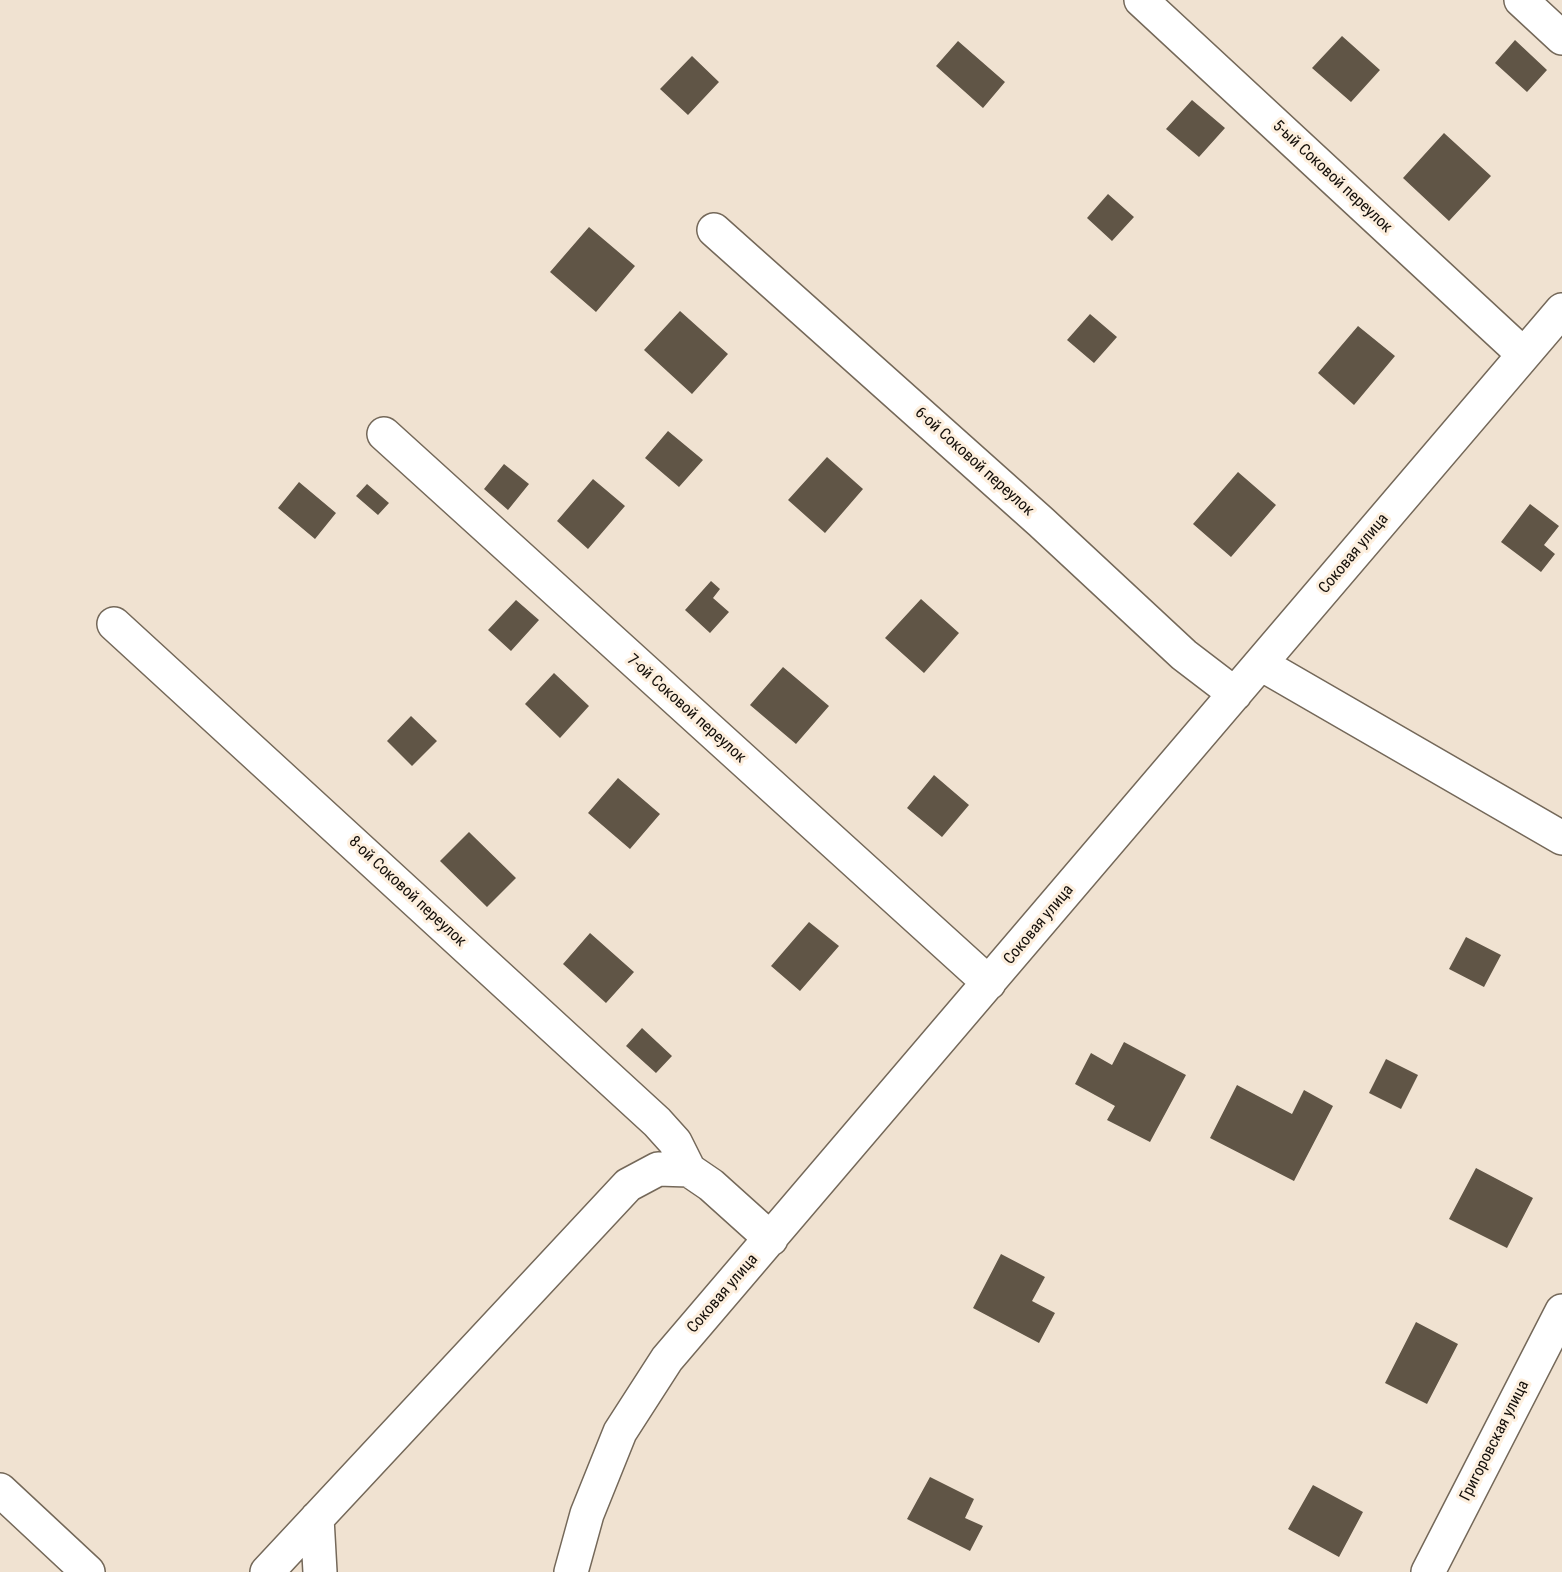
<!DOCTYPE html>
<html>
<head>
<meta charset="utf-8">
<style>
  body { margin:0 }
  canvas { display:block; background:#f0e2d1 }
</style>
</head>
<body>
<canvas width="1562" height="1572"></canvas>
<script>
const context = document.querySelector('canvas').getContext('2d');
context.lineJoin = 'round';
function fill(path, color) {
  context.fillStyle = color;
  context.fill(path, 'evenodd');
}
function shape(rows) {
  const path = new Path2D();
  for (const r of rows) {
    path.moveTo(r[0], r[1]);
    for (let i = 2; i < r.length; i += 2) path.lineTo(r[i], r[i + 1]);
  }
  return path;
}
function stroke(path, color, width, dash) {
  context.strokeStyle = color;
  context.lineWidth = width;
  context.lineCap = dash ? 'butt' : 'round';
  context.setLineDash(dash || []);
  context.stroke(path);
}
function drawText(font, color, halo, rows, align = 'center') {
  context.font = font + ' "Roboto Condensed",sans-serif';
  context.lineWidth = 6;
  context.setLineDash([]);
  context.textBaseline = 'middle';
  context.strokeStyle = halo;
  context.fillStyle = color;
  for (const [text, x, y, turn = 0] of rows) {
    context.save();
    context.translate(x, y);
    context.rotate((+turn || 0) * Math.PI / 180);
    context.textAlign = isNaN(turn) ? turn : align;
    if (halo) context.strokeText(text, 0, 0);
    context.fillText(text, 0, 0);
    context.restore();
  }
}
const building = shape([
  [1342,36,1380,70,1351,102,1312,68],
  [1515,40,1547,70,1527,92,1495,63],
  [958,41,1005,82,983,108,936,66],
  [692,56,719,82,688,115,660,89],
  [1192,100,1225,128,1199,157,1166,129],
  [1444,133,1491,176,1449,221,1403,178],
  [1108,194,1134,217,1112,241,1087,218],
  [589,227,635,266,596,312,550,272],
  [680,311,728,354,692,394,644,350],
  [1090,314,1117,337,1094,363,1067,340],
  [1358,326,1395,356,1354,405,1318,373],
  [668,431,703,460,679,487,645,458],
  [827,457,863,489,825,533,788,500],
  [504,464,529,484,508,510,484,489],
  [1238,472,1276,505,1231,557,1193,524],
  [593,479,625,506,588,549,557,521],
  [299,482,336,513,315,539,278,508],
  [367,484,389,503,378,515,356,496],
  [1530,504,1559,526,1544,545,1555,554,1541,572,1501,542],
  [711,581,720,589,713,598,729,612,710,633,685,610],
  [921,599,959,633,924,673,885,638],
  [516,600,539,620,511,651,488,630],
  [783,667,829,706,796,744,750,705],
  [554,673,589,706,560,738,525,704],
  [411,716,437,741,412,766,387,741],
  [934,775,969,805,942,837,907,808],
  [618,778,660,814,630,849,588,813],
  [469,832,516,878,487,907,440,861],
  [809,922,839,946,800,991,771,966],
  [590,933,634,972,606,1003,563,964],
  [1466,937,1501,955,1484,987,1449,969],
  [642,1028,672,1056,656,1073,626,1046],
  [1124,1042,1186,1075,1150,1142,1107,1120,1115,1106,1075,1084,1091,1053,1112,1065],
  [1386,1059,1418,1075,1401,1109,1369,1093],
  [1237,1085,1292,1114,1304,1090,1333,1106,1294,1181,1210,1138],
  [1476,1168,1533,1198,1507,1248,1449,1219],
  [1001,1254,1045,1277,1032,1301,1055,1313,1039,1343,973,1308],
  [1416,1322,1458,1344,1427,1404,1385,1383],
  [930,1477,974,1499,965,1518,983,1526,970,1551,907,1519],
  [1313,1485,1363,1512,1339,1557,1288,1529]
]);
const minor = shape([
  [1141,0,1523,354],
  [1521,0,1562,38],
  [714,230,1041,522,1184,655,1235,694],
  [384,434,989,983],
  [114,624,657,1122,675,1142,689,1170],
  [1261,664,1562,838],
  [0,1490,88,1572],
  [317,1518,320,1572],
  [267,1572,628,1185,658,1169,689,1170,711,1185,771,1239],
  [571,1572,587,1514,620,1432,667,1359,1562,310],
  [1428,1572,1562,1311]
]);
const streetNames = [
  ["5-ый Соковой переулок",1332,177,43],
  ["6-ой Соковой переулок",974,462,42],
  ["Соковая улица",1354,554,-50],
  ["7-ой Соковой переулок",686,709,42],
  ["8-ой Соковой переулок",407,892,43],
  ["Соковая улица",1039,925,-50],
  ["Соковая улица",723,1294,-49],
  ["Григоровская улица",1495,1441,-63]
];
fill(building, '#605546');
stroke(minor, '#746859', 36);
stroke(minor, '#fff', 33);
drawText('16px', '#140f0a', '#fdefde', streetNames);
</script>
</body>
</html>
